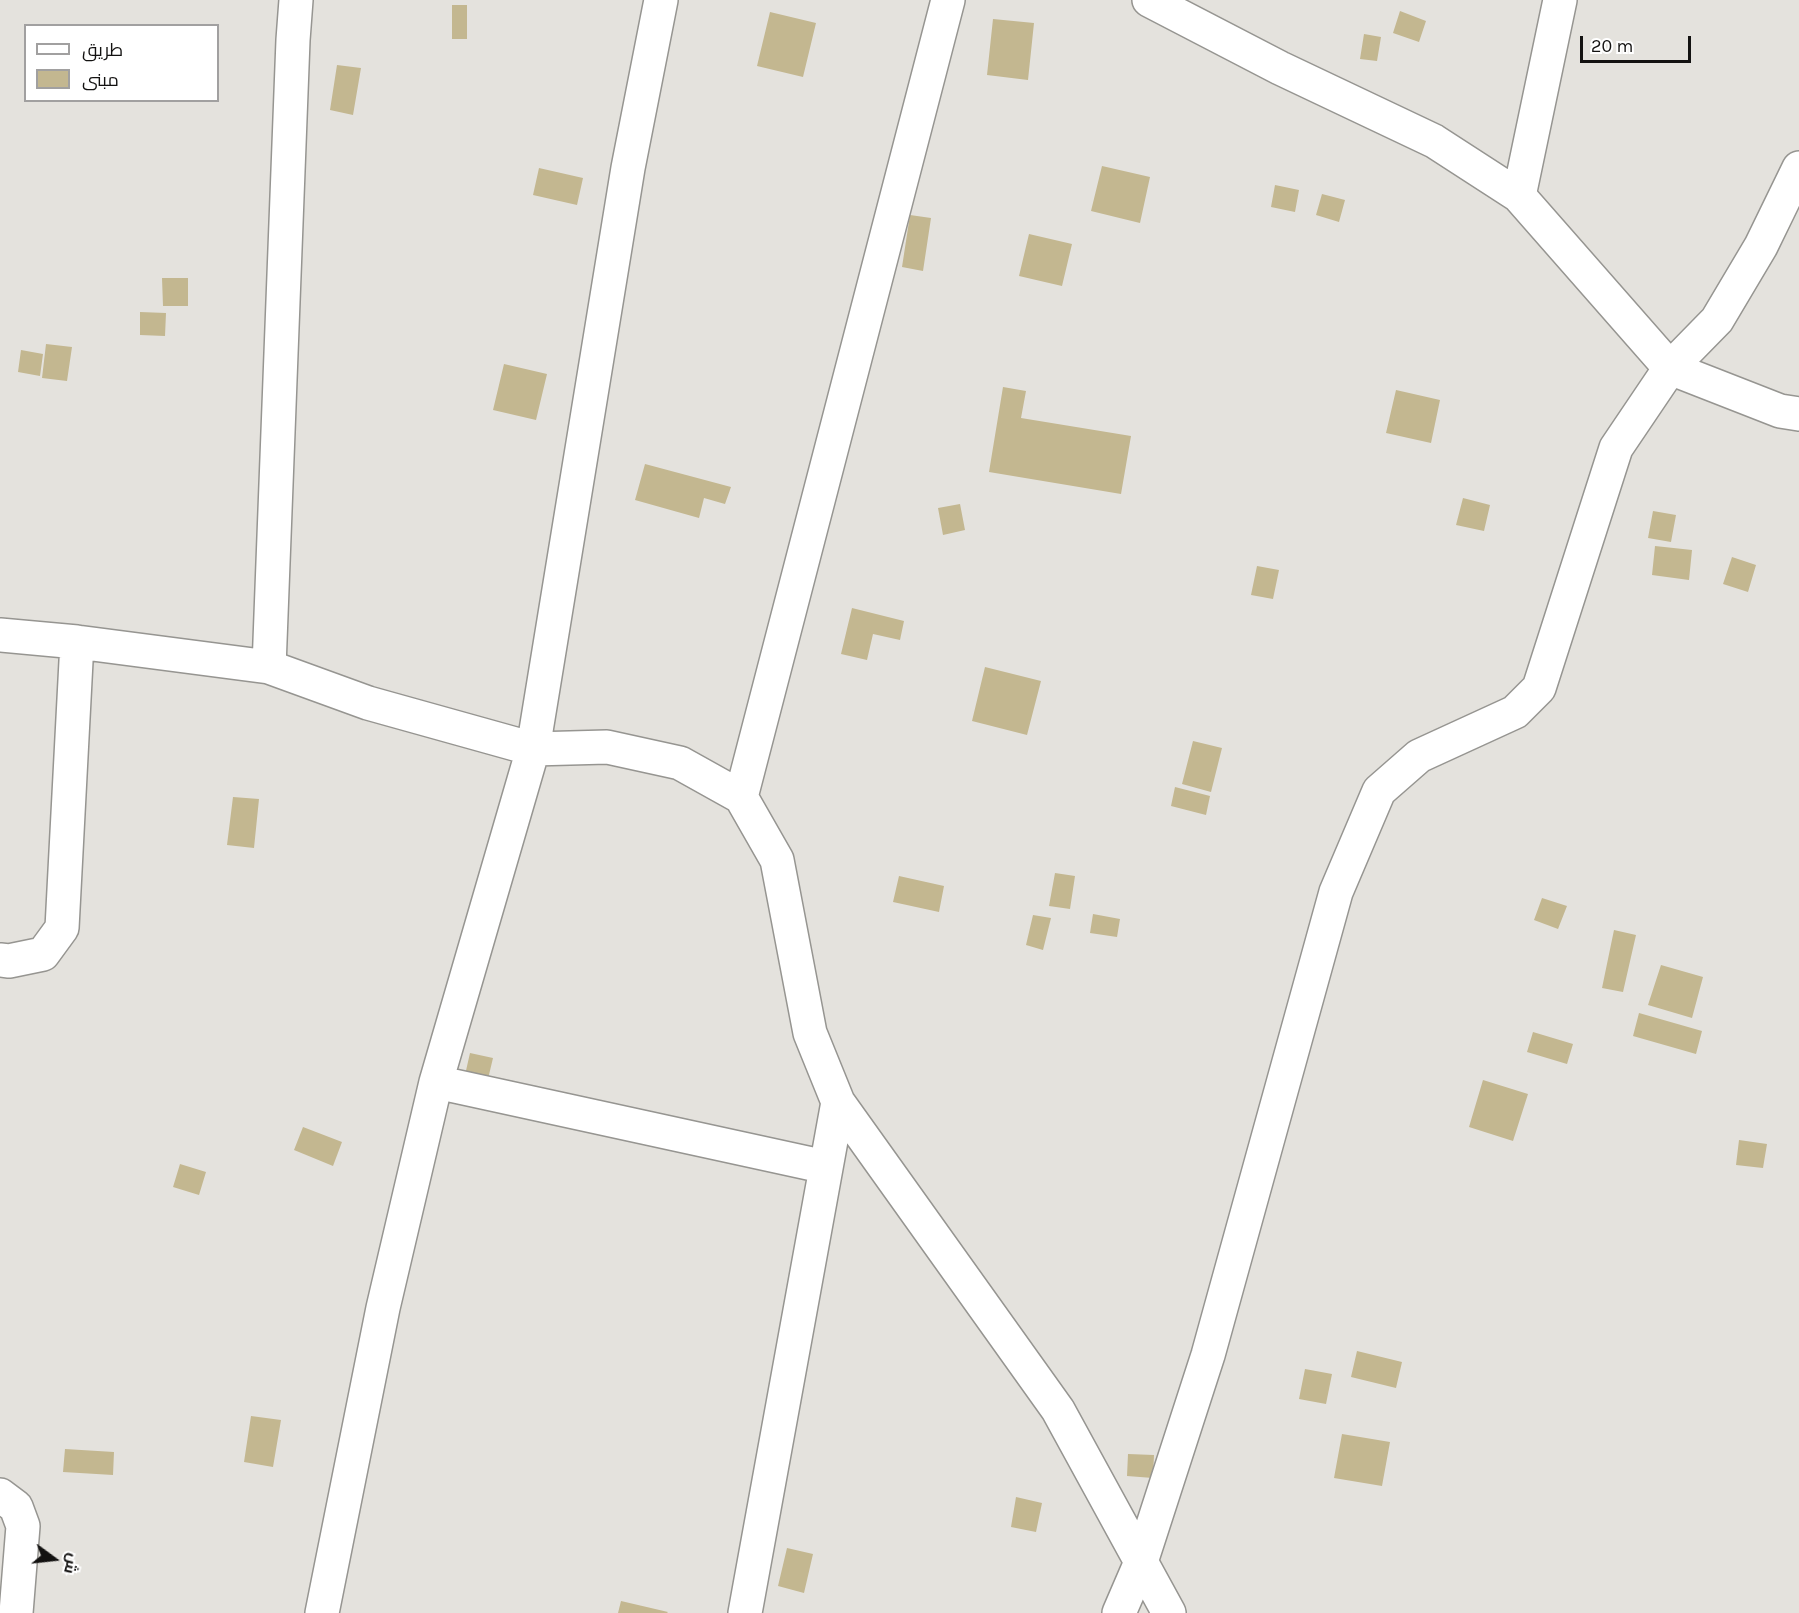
<!DOCTYPE html>
<html>
<head>
<meta charset="utf-8">
<style>
  body { margin:0 }
  #map { position:relative; width:1799px; height:1613px; overflow:hidden; background:#e4e2dd; font-family:Karla,Cairo,sans-serif }
  canvas { display:block }
  .legend { position:absolute; left:24px; top:24px; width:195px; height:78px; box-sizing:border-box; background:#fff; border:2px solid #a1a0a0; margin:0; padding:8px 10px; list-style:none; font-size:18px; color:#131211 }
  .legend li { display:flex; align-items:center; gap:12px; height:30px }
  .legend b { width:30px; border:2px solid #a1a0a0 }
  .north { position:absolute; left:24px; top:1529px; width:60px; height:60px; -webkit-text-stroke:4px #fff; paint-order:stroke; rotate:105deg; font-size:16px; font-weight:700; line-height:24px; text-align:center; color:#131211 }
  .north::after { content:''; display:block; margin:auto; width:21px; height:27px; background:#131211; clip-path:polygon(50% 0,100% 100%,50% 72%,0 100%) }
  .scale { position:absolute; left:1580px; top:36px; width:111px; height:27px; box-sizing:border-box; border:3px solid #131211; border-top:0; padding-left:8px; font-size:18px; line-height:21px; white-space:nowrap; color:#131211; -webkit-text-stroke:4px #fff; paint-order:stroke }
</style>
</head>
<body>
<div id="map">
<canvas width="1799" height="1613"></canvas>
<ul class="legend">
<li><b style="height:8px;background:#fff"></b>طريق</li>
<li><b style="height:16px;background:#c3b790"></b>مبنى</li>
</ul>
<div class="north">ش</div>
<div class="scale">20 m</div>
</div>
<script>
const context = document.querySelector('canvas').getContext('2d');
context.lineJoin = 'round';
function fill(path, color) {
  context.fillStyle = color;
  context.fill(path, 'evenodd');
}
function shape(rows) {
  const path = new Path2D();
  for (const r of rows) {
    path.moveTo(r[0], r[1]);
    for (let i = 2; i < r.length; i += 2) path.lineTo(r[i], r[i + 1]);
  }
  return path;
}
function stroke(path, color, width, dash) {
  context.strokeStyle = color;
  context.lineWidth = width;
  context.lineCap = dash ? 'butt' : 'round';
  context.setLineDash(dash || []);
  context.stroke(path);
}
const building = shape([
  [452,5,467,5,467,39,452,39],
  [1400,11,1426,21,1419,42,1393,33],
  [770,12,816,23,803,77,757,66],
  [993,19,1034,23,1028,80,987,75],
  [1364,34,1381,37,1377,61,1360,59],
  [337,65,361,68,353,115,330,110],
  [1102,166,1150,177,1140,223,1091,211],
  [539,168,583,178,577,205,533,195],
  [1275,185,1299,190,1295,212,1271,207],
  [1322,194,1345,200,1339,222,1316,215],
  [910,215,931,218,923,271,902,267],
  [1029,234,1072,244,1062,286,1019,276],
  [162,278,188,278,188,306,163,306],
  [140,312,166,313,165,336,140,335],
  [46,344,72,347,67,381,42,378],
  [21,350,43,354,40,376,18,372],
  [504,364,547,374,536,420,493,410],
  [1003,387,1026,391,1021,418,1131,436,1121,494,989,472],
  [1396,390,1440,400,1431,443,1386,433],
  [645,464,731,487,725,504,704,498,699,518,635,500],
  [1463,498,1490,505,1484,531,1456,525],
  [960,504,965,530,943,535,938,508],
  [1653,511,1676,515,1671,542,1648,538],
  [1655,546,1692,550,1689,580,1652,575],
  [1732,557,1756,565,1748,592,1723,584],
  [1257,566,1279,570,1273,599,1251,595],
  [852,608,904,621,900,640,873,634,867,660,841,654],
  [985,667,1041,681,1027,735,972,721],
  [1193,741,1222,748,1211,792,1182,784],
  [1175,787,1210,796,1206,815,1171,806],
  [233,797,259,799,254,848,227,845],
  [1055,873,1075,876,1070,909,1049,906],
  [899,876,944,886,939,912,893,902],
  [1542,898,1567,906,1558,929,1534,920],
  [1093,914,1120,919,1117,937,1090,933],
  [1033,915,1051,918,1043,950,1026,945],
  [1614,930,1636,935,1623,992,1602,988],
  [1661,965,1703,977,1692,1018,1648,1005],
  [1639,1013,1702,1031,1696,1054,1633,1036],
  [1533,1032,1573,1044,1567,1064,1527,1052],
  [470,1053,493,1058,488,1079,465,1075],
  [1483,1080,1528,1094,1513,1141,1469,1127],
  [303,1127,342,1142,333,1166,294,1150],
  [1739,1140,1767,1144,1763,1168,1736,1165],
  [180,1164,206,1172,199,1195,173,1187],
  [1357,1351,1402,1362,1396,1388,1351,1377],
  [1305,1369,1332,1374,1326,1404,1299,1399],
  [251,1416,281,1420,273,1467,244,1462],
  [1342,1434,1390,1442,1382,1486,1334,1478],
  [65,1449,114,1452,113,1475,63,1472],
  [1128,1454,1154,1455,1153,1478,1127,1476],
  [1016,1497,1042,1503,1036,1532,1011,1527],
  [787,1548,813,1554,804,1593,778,1586],
  [621,1601,668,1612,667,1613,618,1613]
]);
const street = shape([
  [1149,0,1280,68,1434,141,1519,196,1670,368,1780,411,1799,414],
  [1519,196,1560,0],
  [0,635,77,642,269,667,368,703,533,749,607,747,680,763,741,797,777,860,810,1033,838,1102,1058,1410,1169,1613],
  [269,667,293,40,296,0],
  [741,797,948,0],
  [0,960,9,961,43,954,62,928,77,642],
  [436,1082,826,1167],
  [0,1495,16,1507,23,1526,16,1613],
  [322,1613,383,1308,436,1082,533,749,628,168,661,0],
  [745,1613,838,1102],
  [1119,1613,1141,1562,1208,1355,1336,892,1379,791,1419,756,1515,712,1539,688,1616,448,1670,368,1717,320,1761,246,1799,168]
]);
fill(building, '#c3b790');
stroke(street, '#969591', 36);
stroke(street, '#fff', 33);
</script>
</body>
</html>
